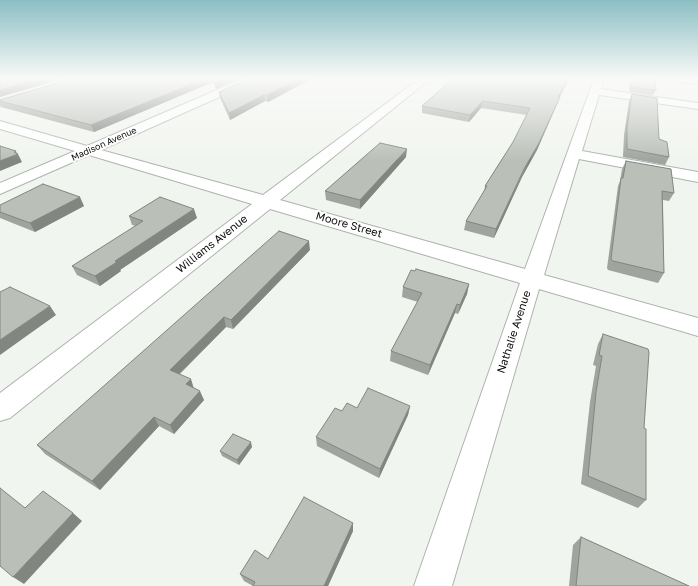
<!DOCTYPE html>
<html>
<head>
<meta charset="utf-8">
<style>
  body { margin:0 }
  canvas { display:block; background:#f1f5ef }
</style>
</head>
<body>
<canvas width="698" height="586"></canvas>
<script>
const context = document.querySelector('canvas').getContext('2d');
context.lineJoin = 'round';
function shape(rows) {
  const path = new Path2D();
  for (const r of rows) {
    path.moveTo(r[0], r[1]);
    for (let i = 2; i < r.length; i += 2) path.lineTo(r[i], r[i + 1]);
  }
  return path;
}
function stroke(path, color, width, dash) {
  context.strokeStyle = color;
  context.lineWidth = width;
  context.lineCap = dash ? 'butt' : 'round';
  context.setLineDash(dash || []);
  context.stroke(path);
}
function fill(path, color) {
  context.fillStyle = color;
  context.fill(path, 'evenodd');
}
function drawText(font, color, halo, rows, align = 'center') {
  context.font = font + ' "Golos Text",sans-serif';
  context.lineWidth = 4;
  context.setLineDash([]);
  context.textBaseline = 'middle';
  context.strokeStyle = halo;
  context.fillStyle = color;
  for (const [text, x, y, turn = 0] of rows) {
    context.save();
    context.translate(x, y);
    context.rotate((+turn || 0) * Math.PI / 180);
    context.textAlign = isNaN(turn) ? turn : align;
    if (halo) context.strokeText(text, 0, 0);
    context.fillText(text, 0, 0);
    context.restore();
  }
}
const minor = shape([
  [242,79,256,79,255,81,101,150,263,195,419,79,430,79,280,200,525,269,594,79,604,79,601,89,698,103,698,109,599,95,582,151,698,172,698,182,579,159,544,275,698,318,698,336,539,289,452,586,414,586,520,283,270,209,10,418,0,421,0,393,252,204,89,155,0,194,0,183,75,151,0,129,0,121,87,146,242,79],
  [677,79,698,79,698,84,682,82,677,79]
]);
const wall = shape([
  [71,79,238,79,216,89,213,82,94,132,1,107,0,106,0,100],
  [311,79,268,102,265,101,230,120,220,98,219,92],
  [452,79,569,79,560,97,557,104,537,150,522,177,494,238,464,230,466,221,484,192,485,186,513,142,527,115,481,108,469,122,422,113,422,106],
  [631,79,655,79,656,90,653,95,630,92,629,89],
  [632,94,669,157,665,165,623,157,624,135,629,101],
  [406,157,360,209,326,200,325,191],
  [626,161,674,193,669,201,663,200,664,273,658,283,608,270,607,268,618,186,620,181,622,169],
  [0,205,84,206,35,232,0,218],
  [129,216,197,218,120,270,121,271,100,286,77,275,72,266,136,226,132,225],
  [310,250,233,329,226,327,180,374,194,388,204,400,174,434,159,426,100,490,45,454,37,445],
  [469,284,467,294,458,314,455,313,428,375,390,361,391,351,418,302,402,297,403,287],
  [603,334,644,428,646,500,638,508,581,484,590,402,596,366,593,365,598,344],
  [410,406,408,415,379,478,317,446,316,437,342,411,357,408],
  [252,447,239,465,222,456,220,451],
  [353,523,353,531,328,586,253,586,244,581,240,574,268,559],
  [581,537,689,586,569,586,573,545]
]);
const shadedWall = shape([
  [38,79,62,79,0,97,0,90],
  [204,79,213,79,213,82,94,132,91,125],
  [222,79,238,79,216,89,215,82],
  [299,79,311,79,268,102,267,95],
  [568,79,569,79,556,103,558,97],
  [264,95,265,101,230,120,229,113],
  [560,97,557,104,537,150,522,177,494,238,496,229],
  [483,101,481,108,469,122,470,115],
  [407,149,406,157,360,209,360,200],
  [16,151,17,154,18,154,22,162,0,171,0,161],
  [80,197,84,206,35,232,30,223],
  [194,209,197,218,120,270,121,271,100,286,95,276,115,261],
  [309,241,310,250,233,329,231,320],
  [469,284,467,294,458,314,460,305],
  [457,304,455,313,428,375,430,365],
  [50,306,56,315,0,355,0,340],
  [224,317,226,327,174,379,170,370],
  [191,379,194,389,186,384],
  [200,391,204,400,174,434,170,425],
  [410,406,408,415,379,478,380,469],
  [154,417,159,426,100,490,92,481],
  [251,442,252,447,239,465,237,460],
  [73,513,82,521,24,584,13,577],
  [353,523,353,531,328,586,324,586]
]);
const building = shape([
  [0,79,38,79,0,90,0,79],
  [71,79,204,79,91,125,0,101,0,100,71,79],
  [213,79,222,79,215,82,213,79],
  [248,79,299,79,267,95,264,95,229,113,219,92,248,79],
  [452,79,568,79,558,97,560,97,539,143,524,169,496,229,466,221,487,186,485,186,513,142,530,108,483,101,470,115,422,106,452,79],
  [632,79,655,79,656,90,632,87,631,84,632,79],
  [632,94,657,98,659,139,667,142,669,157,627,149,627,127,632,94],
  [380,143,407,149,360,200,325,191,380,143],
  [0,146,16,151,14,152,18,154,0,161,0,146],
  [626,161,671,169,674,193,662,191,664,273,613,261,611,259,621,178,623,178,626,161],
  [43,184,80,197,30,223,0,212,0,205,43,184],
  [160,197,194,209,115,261,117,262,95,276,72,266,143,221,129,216,160,197],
  [279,231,309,241,231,320,224,317,170,370,191,379,186,384,200,391,170,425,154,417,92,481,37,445,279,231],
  [416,269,469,284,460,305,457,304,430,365,391,351,422,293,403,287,411,270,415,271,416,269],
  [10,287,50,306,0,340,0,292,10,287],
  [603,334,648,349,649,352,644,428,646,429,646,500,588,476,596,392,602,356,599,355,603,334],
  [368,388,410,406,380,469,316,437,335,408,342,411,347,403,357,408,368,388],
  [233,434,251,442,237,460,220,451,233,434],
  [0,488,25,508,43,491,73,513,13,577,0,566,0,488],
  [304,497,353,523,324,586,253,586,255,582,240,574,255,550,268,559,304,497],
  [581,537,689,586,576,586,581,537]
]);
const farStreetnames = [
  ["Madison Avenue",104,144,-24]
];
const streetNames = [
  ["Moore Street",349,225,16],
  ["Williams Avenue",212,244,-38],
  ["Nathalie Avenue",514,332,-72]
];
stroke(minor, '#aeb3ad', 2);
fill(minor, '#fff');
fill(wall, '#a0a49e');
fill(shadedWall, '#828681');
fill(building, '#babfb8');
stroke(building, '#828681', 1);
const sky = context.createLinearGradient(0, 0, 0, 161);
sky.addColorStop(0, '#8bbec4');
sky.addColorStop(0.49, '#f9faf8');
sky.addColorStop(1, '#f9faf800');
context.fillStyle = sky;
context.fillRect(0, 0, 698, 161);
drawText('9px', '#0d0e0c', '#fff', farStreetnames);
drawText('11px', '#0d0e0c', '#fff', streetNames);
</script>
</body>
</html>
